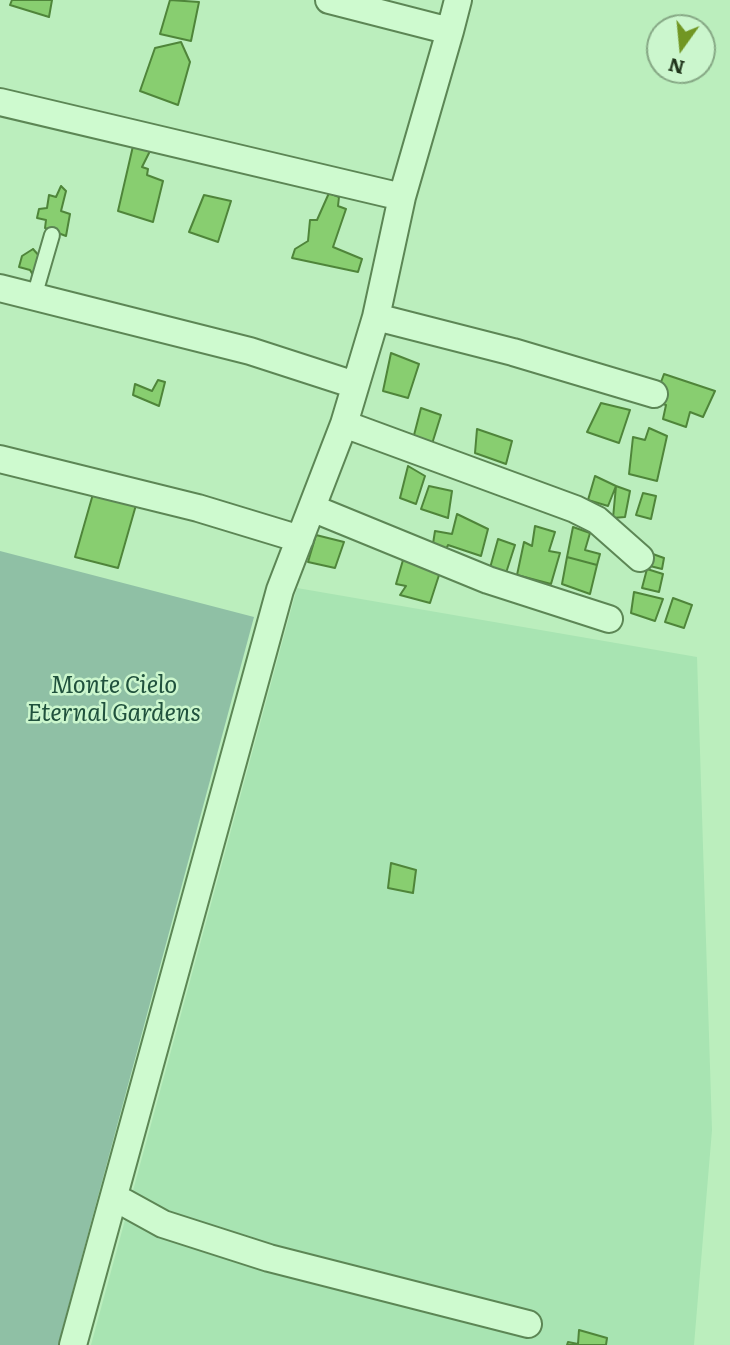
<!DOCTYPE html>
<html>
<head>
<meta charset="utf-8">
<style>
  body { margin:0 }
  #map { position:relative; width:730px; height:1345px; overflow:hidden; background:#bbeebd; font-family:Literata,serif }
  canvas { display:block }
  .north { position:absolute; left:646px; top:14px; width:70px; height:70px; box-sizing:border-box; background:#cbf6cd; border:2px solid #86a885; border-radius:50%; rotate:195deg; font-size:19px; font-weight:700; line-height:28px; text-align:center; color:#1f341a }
  .north::after { content:''; display:block; margin:auto; width:24px; height:32px; background:#719623; clip-path:polygon(50% 0,100% 100%,50% 72%,0 100%) }
</style>
</head>
<body>
<div id="map">
<canvas width="730" height="1345"></canvas>
<div class="north">N</div>
</div>
<script>
const context = document.querySelector('canvas').getContext('2d');
context.lineJoin = 'round';
function fill(path, color) {
  context.fillStyle = color;
  context.fill(path, 'evenodd');
}
function shape(rows) {
  const path = new Path2D();
  for (const r of rows) {
    path.moveTo(r[0], r[1]);
    for (let i = 2; i < r.length; i += 2) path.lineTo(r[i], r[i + 1]);
  }
  return path;
}
function stroke(path, color, width, dash) {
  context.strokeStyle = color;
  context.lineWidth = width;
  context.lineCap = dash ? 'butt' : 'round';
  context.setLineDash(dash || []);
  context.stroke(path);
}
function drawText(font, color, halo, rows, align = 'center') {
  context.font = font + ' Literata,serif';
  context.lineWidth = 5;
  context.setLineDash([]);
  context.textBaseline = 'middle';
  context.strokeStyle = halo;
  context.fillStyle = color;
  for (const [text, x, y, turn = 0] of rows) {
    context.save();
    context.translate(x, y);
    context.rotate((+turn || 0) * Math.PI / 180);
    context.textAlign = isNaN(turn) ? turn : align;
    if (halo) context.strokeText(text, 0, 0);
    context.fillText(text, 0, 0);
    context.restore();
  }
}
const farmland = shape([
  [297,588,697,657,712,1130,694,1345,91,1345]
]);
const cemetery = shape([
  [0,551,254,617,58,1345,0,1345]
]);
const building = shape([
  [12,0,52,0,49,17,10,5,12,0],
  [170,0,199,2,191,41,160,34,170,0],
  [181,42,190,62,178,105,140,91,155,48,181,42],
  [133,146,150,151,142,167,148,169,147,175,163,181,153,222,118,211,133,146],
  [61,186,66,191,61,211,70,214,66,236,45,228,46,220,37,218,39,209,47,208,49,195,56,197,61,186],
  [329,193,339,197,338,206,346,209,333,247,362,259,358,272,292,258,295,249,308,241,310,220,317,220,329,193],
  [204,195,231,201,218,242,189,232,204,195],
  [33,249,41,258,37,275,34,272,33,275,30,270,19,267,22,256,33,249],
  [391,353,419,364,408,398,383,391,391,353],
  [664,374,715,391,703,417,690,412,686,427,663,419,666,405,654,401,664,374],
  [158,380,165,382,159,406,133,395,135,384,152,391,158,380],
  [601,403,630,410,619,443,587,432,601,403],
  [421,408,441,415,432,444,413,439,421,408],
  [649,428,667,436,657,481,629,474,633,437,645,440,649,428],
  [477,429,512,441,506,464,475,453,477,429],
  [408,466,425,476,416,504,400,498,408,466],
  [595,476,616,486,608,506,588,500,595,476],
  [429,486,452,491,448,518,421,509,429,486],
  [616,486,630,491,625,517,613,518,616,486],
  [643,493,656,496,651,519,636,515,643,493],
  [93,494,136,505,118,568,75,557,93,494],
  [457,514,488,529,481,556,448,545,444,554,432,550,435,531,452,534,457,514],
  [535,526,555,532,549,551,560,553,551,584,517,575,524,542,532,546,535,526],
  [573,527,590,533,585,550,600,554,597,565,567,557,573,527],
  [316,535,344,542,335,568,308,562,316,535],
  [498,539,515,545,506,573,490,568,498,539],
  [650,553,664,558,662,569,646,565,650,553],
  [567,557,597,565,590,594,562,584,567,557],
  [403,560,440,572,430,603,400,595,406,586,396,584,403,560],
  [647,569,663,574,659,592,642,588,647,569],
  [634,592,663,599,655,621,631,613,634,592],
  [673,598,692,605,684,628,665,622,673,598],
  [391,863,416,870,413,893,388,888,391,863],
  [579,1330,607,1338,606,1345,567,1345,568,1342,578,1344,579,1330]
]);
const service = shape([
  [34,297,52,235]
]);
const minor = shape([
  [450,31,458,0],
  [0,102,402,197],
  [0,288,250,351,355,385],
  [376,317,513,352,654,394],
  [344,424,575,509,597,520,640,558],
  [0,459,198,508,300,539],
  [312,508,488,580,609,619],
  [114,1197,163,1224,269,1258,528,1324],
  [73,1345,280,590,344,424,376,317,402,197,450,31,329,0]
]);
const parkNames = [
  ["Monte Cielo",114,686],
  ["Eternal Gardens",114,714]
];
fill(farmland, '#a8e4b2');
fill(cemetery, '#8fc0a5');
fill(building, '#88ce70');
stroke(building, '#4f853a', 2);
stroke(service, '#5c8655', 18);
stroke(minor, '#5c8655', 30);
stroke(service, '#cefacf', 14);
stroke(minor, '#cefacf', 26);
drawText('italic 24px', '#20513d', '#cbf6cd', parkNames);
</script>
</body>
</html>
